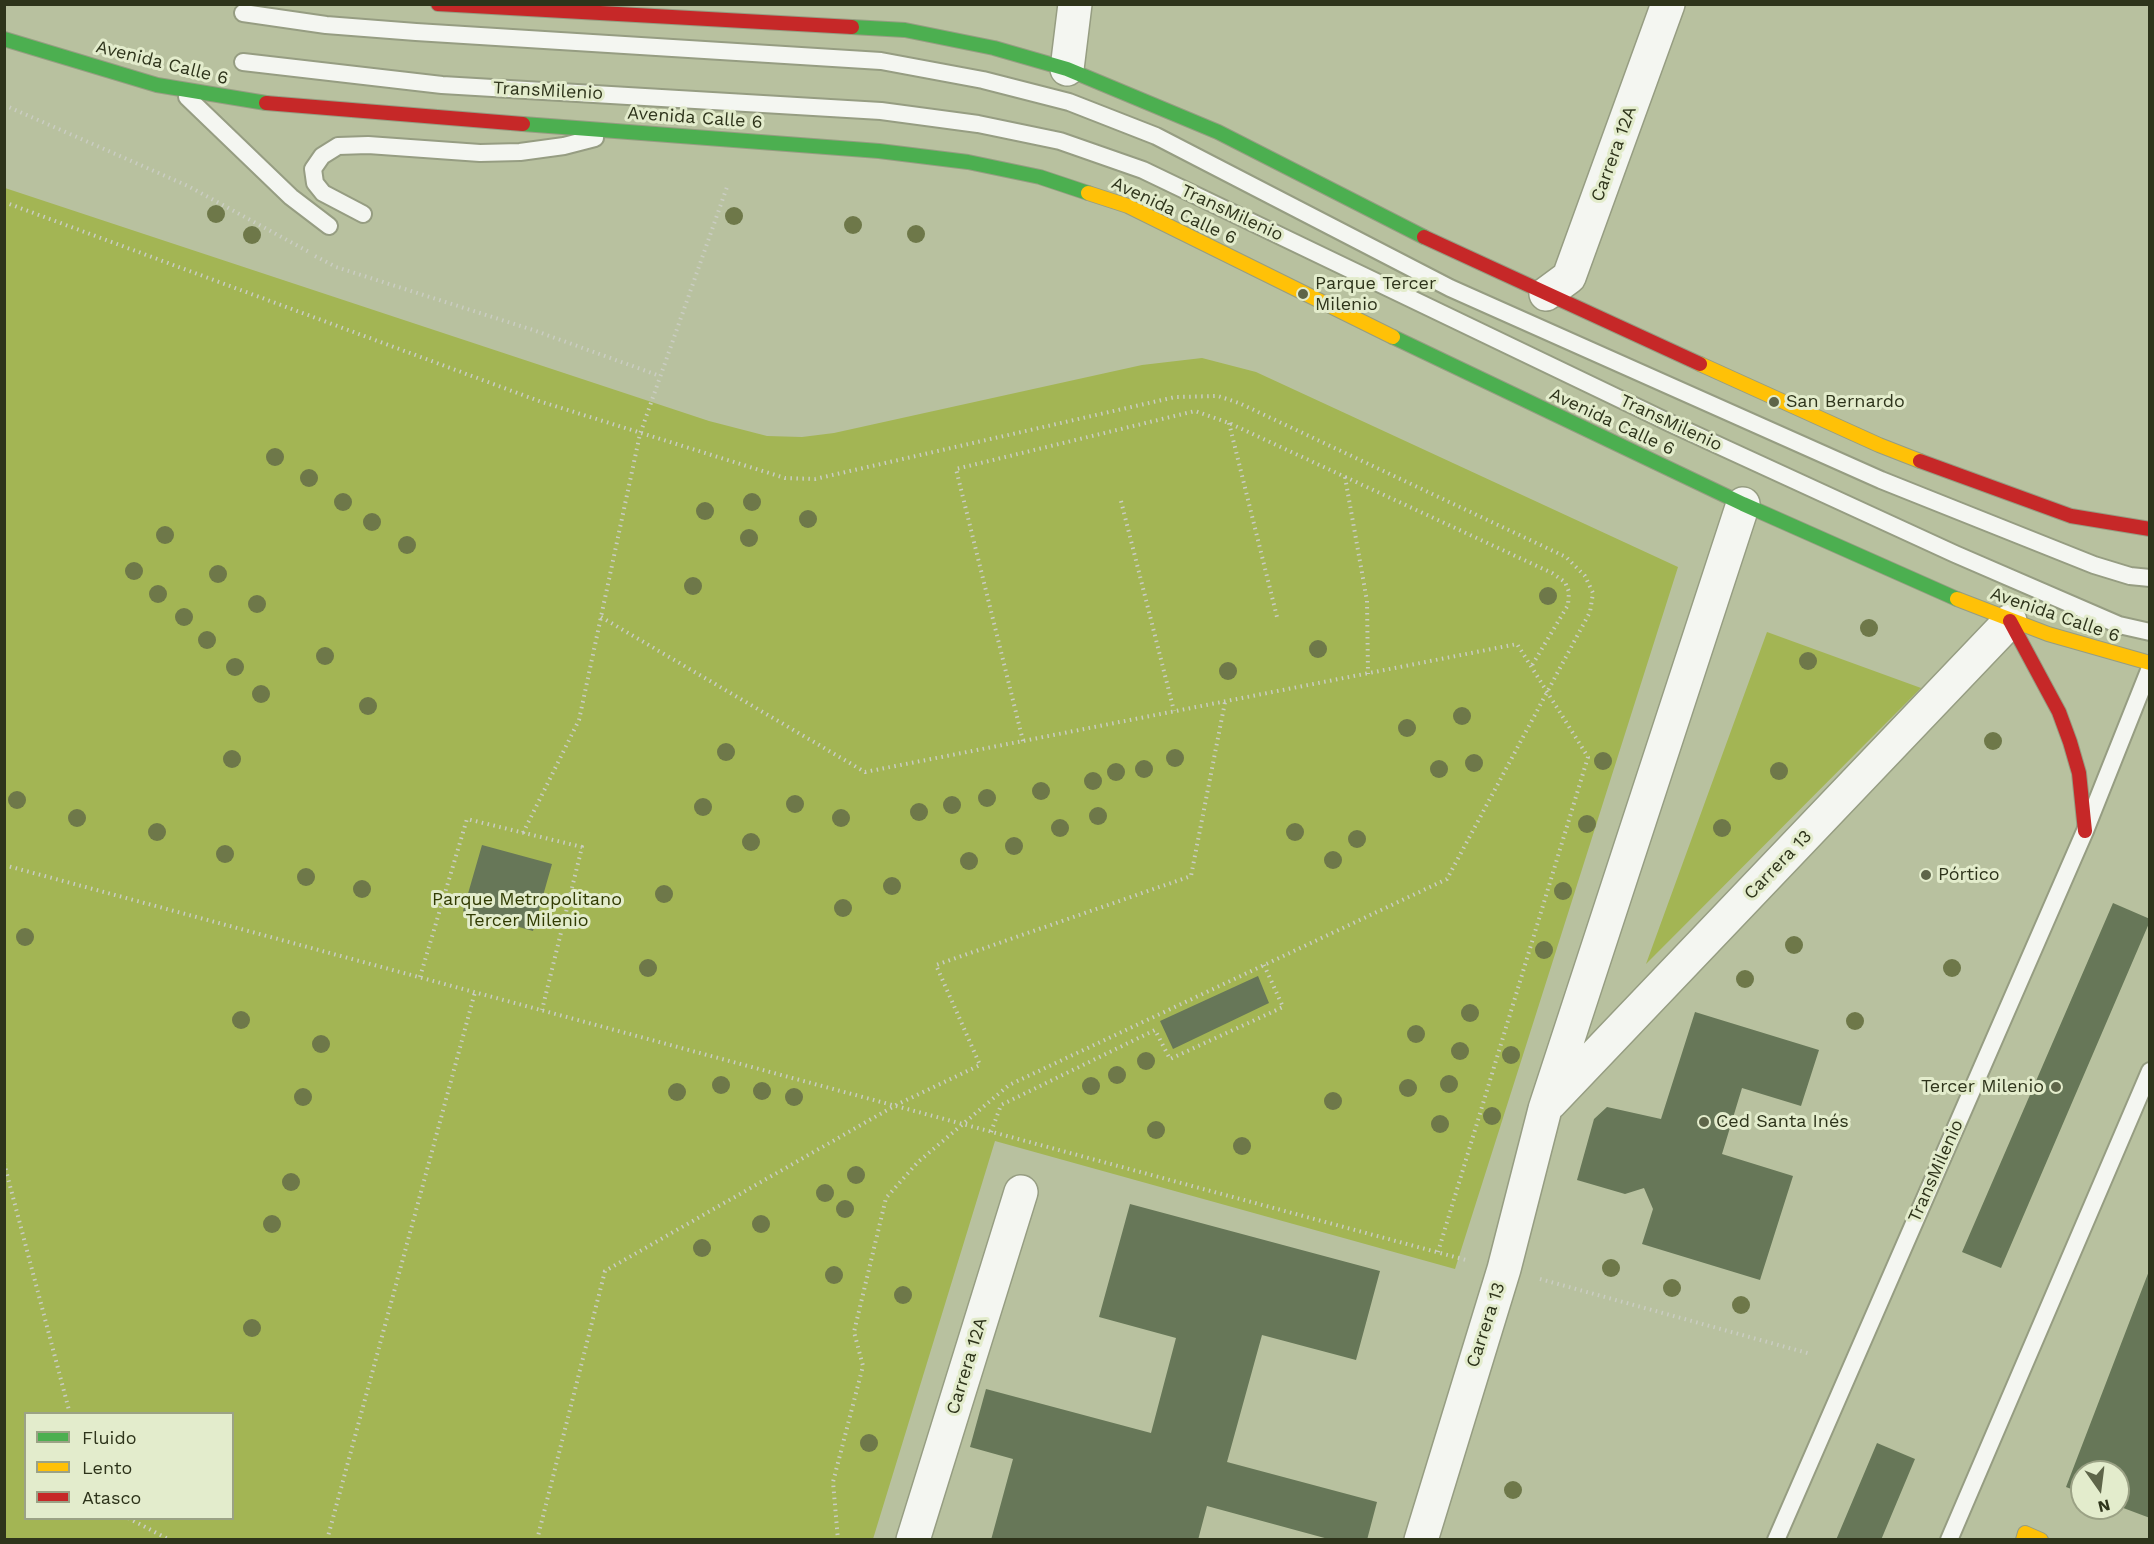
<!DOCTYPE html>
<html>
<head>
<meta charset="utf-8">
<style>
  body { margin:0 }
  #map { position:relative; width:2154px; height:1544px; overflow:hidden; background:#b8c19f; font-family:"Work Sans",sans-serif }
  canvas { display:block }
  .frame { position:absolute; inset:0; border:6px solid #2e341b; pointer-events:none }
  .legend { position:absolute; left:24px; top:1412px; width:210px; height:108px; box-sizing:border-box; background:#e3eccc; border:2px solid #9ba285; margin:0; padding:8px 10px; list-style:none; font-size:18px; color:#2e341b }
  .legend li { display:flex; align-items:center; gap:12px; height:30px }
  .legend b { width:30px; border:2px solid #9ba285 }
  .north { position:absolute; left:2070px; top:1460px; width:60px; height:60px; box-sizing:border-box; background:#e3eccc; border:2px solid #9ba285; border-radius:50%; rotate:166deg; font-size:16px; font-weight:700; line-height:24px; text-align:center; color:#2e341b }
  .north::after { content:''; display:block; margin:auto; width:21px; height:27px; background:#5e6549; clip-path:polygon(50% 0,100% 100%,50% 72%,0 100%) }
</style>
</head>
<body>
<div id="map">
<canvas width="2154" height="1544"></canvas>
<div class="frame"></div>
<ul class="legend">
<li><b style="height:8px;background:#4caf50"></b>Fluido</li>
<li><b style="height:8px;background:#ffc107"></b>Lento</li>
<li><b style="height:8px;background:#c62828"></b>Atasco</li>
</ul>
<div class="north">N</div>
</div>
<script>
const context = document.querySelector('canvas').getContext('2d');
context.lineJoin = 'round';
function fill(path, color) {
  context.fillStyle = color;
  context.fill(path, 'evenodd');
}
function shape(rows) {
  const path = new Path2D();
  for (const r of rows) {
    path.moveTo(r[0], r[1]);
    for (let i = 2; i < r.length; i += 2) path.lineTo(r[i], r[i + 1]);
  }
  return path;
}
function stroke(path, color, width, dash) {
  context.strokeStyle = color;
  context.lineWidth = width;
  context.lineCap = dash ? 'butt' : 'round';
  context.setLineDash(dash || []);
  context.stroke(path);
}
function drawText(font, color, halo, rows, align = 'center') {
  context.font = font + ' "Work Sans",sans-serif';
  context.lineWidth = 6;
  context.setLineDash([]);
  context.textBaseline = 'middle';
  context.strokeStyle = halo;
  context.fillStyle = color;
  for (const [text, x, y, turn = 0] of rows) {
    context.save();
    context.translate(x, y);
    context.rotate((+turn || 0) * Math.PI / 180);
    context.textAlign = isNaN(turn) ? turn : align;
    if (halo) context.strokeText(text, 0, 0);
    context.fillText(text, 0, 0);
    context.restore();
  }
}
const green = shape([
  [5,188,709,421,767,436,802,437,834,433,1142,365,1202,358,1256,372,1678,567,1455,1269,995,1141,873,1539,5,1539],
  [26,1414,232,1414,232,1518,26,1518],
  [1767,632,1921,688,1646,964]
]);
const building = shape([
  [482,845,552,864,533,931,463,911],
  [2113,903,2150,919,2150,921,2001,1268,1962,1252],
  [1258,976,1269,1003,1173,1049,1160,1021],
  [1695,1012,1819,1050,1801,1106,1742,1088,1722,1154,1793,1176,1760,1280,1642,1244,1653,1209,1644,1188,1625,1194,1577,1180,1594,1119,1607,1107,1661,1119],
  [1130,1204,1380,1271,1356,1360,1262,1335,1227,1462,1377,1502,1367,1540,1332,1540,1207,1506,1198,1540,991,1540,1013,1459,970,1447,986,1389,1151,1433,1176,1338,1099,1317],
  [2149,1271,2150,1271,2150,1518,2118,1506,2118,1472,2082,1472,2082,1493,2066,1487],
  [1877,1443,1915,1459,1881,1540,1836,1540]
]);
const path = shape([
  [4,105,188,186,309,252],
  [4,202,539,401,785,478,815,479,1175,397,1218,396,1239,403,1566,557,1585,576,1593,593,1590,612,1447,879,1009,1085,918,1162,886,1198,854,1332,863,1366,833,1482,838,1540],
  [315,256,336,267,533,330,660,376],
  [1229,423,1278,621],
  [1345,477,1367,601,1368,674],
  [1121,501,1174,711],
  [601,617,865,772,1517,644,1588,757,1438,1252],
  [1023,741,956,469,1195,411,1229,423,1552,573,1565,582,1569,592,1568,605,1531,667],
  [523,833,579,720,640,434,727,187],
  [4,865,1466,1260],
  [420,977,467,819,582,847,542,1010],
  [991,1132,1001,1105,1155,1030,1170,1059,1283,1007,1264,965],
  [4,1163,70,1414],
  [1540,1279,1811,1354],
  [128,1518,170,1540],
  [327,1540,475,992],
  [537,1540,605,1271,896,1105,980,1065,936,965,1191,876,1225,702]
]);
const lane = shape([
  [243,13,326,25,416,32,881,61,983,80,1069,102,1156,136,1450,288,1881,480,2094,565,2130,576,2150,578],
  [243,62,442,85,881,111,978,124,1060,141,1143,170,1672,424,1955,554,2119,625,2150,632],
  [187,97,291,197,329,226],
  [363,214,323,193,315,183,313,169,322,156,338,146,368,145,480,153,520,152,564,146,595,138],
  [1776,1540,2085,831,2150,668],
  [1949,1540,2150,1071]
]);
const street = shape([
  [1067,69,1075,4],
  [1546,294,1569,277,1668,4],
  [1550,1103,2010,621],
  [913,1540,1021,1192],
  [1421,1540,1504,1269,1545,1109,1743,504]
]);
const fast = shape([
  [852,27,905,30,994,48,1067,69,1218,132,1424,237],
  [4,39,157,85,266,103],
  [523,124,879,151,968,162,1040,177,1088,193],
  [1393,337,1743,504,1957,599]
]);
const slow = shape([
  [1088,193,1128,206,1393,337],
  [1700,364,1879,445,1920,461],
  [1957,599,2048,634,2150,663],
  [2023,1540,2025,1533,2041,1540]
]);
const jam = shape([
  [438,4,852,27],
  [266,103,523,124],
  [1424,237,1700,364],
  [1920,461,2071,516,2150,529],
  [2010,621,2059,712,2070,742,2079,773,2085,831]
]);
const trees = [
  [216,214],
  [734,216],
  [853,225],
  [916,234],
  [252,235],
  [275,457],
  [309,478],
  [343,502],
  [752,502],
  [705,511],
  [808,519],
  [372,522],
  [165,535],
  [749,538],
  [407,545],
  [134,571],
  [218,574],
  [693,586],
  [158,594],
  [1548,596],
  [257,604],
  [184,617],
  [1869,628],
  [207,640],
  [1318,649],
  [325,656],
  [1808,661],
  [235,667],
  [1228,671],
  [261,694],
  [368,706],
  [1462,716],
  [1407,728],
  [1993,741],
  [726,752],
  [1175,758],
  [232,759],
  [1603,761],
  [1474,763],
  [1144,769],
  [1439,769],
  [1779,771],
  [1116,772],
  [1093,781],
  [1041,791],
  [987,798],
  [17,800],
  [795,804],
  [952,805],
  [703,807],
  [919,812],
  [1098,816],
  [77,818],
  [841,818],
  [1587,824],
  [1060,828],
  [1722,828],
  [157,832],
  [1295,832],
  [1357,839],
  [751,842],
  [1014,846],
  [225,854],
  [1333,860],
  [969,861],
  [306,877],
  [892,886],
  [362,889],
  [1563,891],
  [664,894],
  [843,908],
  [25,937],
  [1794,945],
  [1544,950],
  [648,968],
  [1952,968],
  [1745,979],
  [1470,1013],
  [241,1020],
  [1855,1021],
  [1416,1034],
  [321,1044],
  [1460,1051],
  [1511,1055],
  [1146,1061],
  [1117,1075],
  [1449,1084],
  [721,1085],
  [1091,1086],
  [1408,1088],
  [762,1091],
  [677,1092],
  [303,1097],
  [794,1097],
  [1333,1101],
  [1492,1116],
  [1440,1124],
  [1156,1130],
  [1242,1146],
  [856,1175],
  [291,1182],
  [825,1193],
  [845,1209],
  [272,1224],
  [761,1224],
  [702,1248],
  [1611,1268],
  [834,1275],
  [1672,1288],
  [903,1295],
  [1741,1305],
  [252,1328],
  [869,1443],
  [1513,1490]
];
const markers = [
  [1303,294,6,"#5e6549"],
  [1774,402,6,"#5e6549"],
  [1926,875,6,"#5e6549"],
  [2056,1087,6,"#5e6549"],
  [1704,1122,6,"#5e6549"]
];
const streetNames = [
  ["Avenida Calle 6",162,63,14],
  ["TransMilenio",548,91,3],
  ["Avenida Calle 6",695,118,4],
  ["Carrera 12A",1614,154,-70],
  ["Avenida Calle 6",1174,211,25],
  ["TransMilenio",1232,213,25],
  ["Avenida Calle 6",1612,422,25],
  ["TransMilenio",1671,423,25],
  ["Avenida Calle 6",2055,615,19],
  ["Carrera 13",1778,865,-46],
  ["TransMilenio",1936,1171,-66],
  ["Carrera 13",1486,1325,-72],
  ["Carrera 12A",967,1366,-73]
];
const poiNames = [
  ["Parque Tercer",1315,284],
  ["Milenio",1315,305],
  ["San Bernardo",1786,402],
  ["Pórtico",1938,875],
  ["Tercer Milenio",2044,1087,"right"],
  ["Ced Santa Inés",1716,1122]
];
const parkNames = [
  ["Parque Metropolitano",527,900],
  ["Tercer Milenio",527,921]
];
fill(green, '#a3b554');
fill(building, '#677758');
stroke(lane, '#969d82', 20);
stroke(street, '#969d82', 36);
stroke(fast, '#969d82', 16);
stroke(slow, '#969d82', 16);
stroke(jam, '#969d82', 16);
stroke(path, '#cacdc2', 4, [1.5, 4.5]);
stroke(lane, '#f4f6f1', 16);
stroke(street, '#f4f6f1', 33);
stroke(fast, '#4caf50', 14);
stroke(slow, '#ffc107', 14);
stroke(jam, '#c62828', 14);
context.fillStyle = '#6e7849';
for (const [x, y] of trees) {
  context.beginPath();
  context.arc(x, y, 9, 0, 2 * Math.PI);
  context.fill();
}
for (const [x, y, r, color] of markers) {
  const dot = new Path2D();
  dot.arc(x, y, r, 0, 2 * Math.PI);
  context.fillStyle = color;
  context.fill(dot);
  stroke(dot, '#e3eccc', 2);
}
drawText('18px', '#2e341b', '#e3eccc', streetNames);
drawText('18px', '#2e341b', '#e3eccc', poiNames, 'left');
drawText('18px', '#323c03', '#e3eccc', parkNames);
</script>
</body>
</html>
